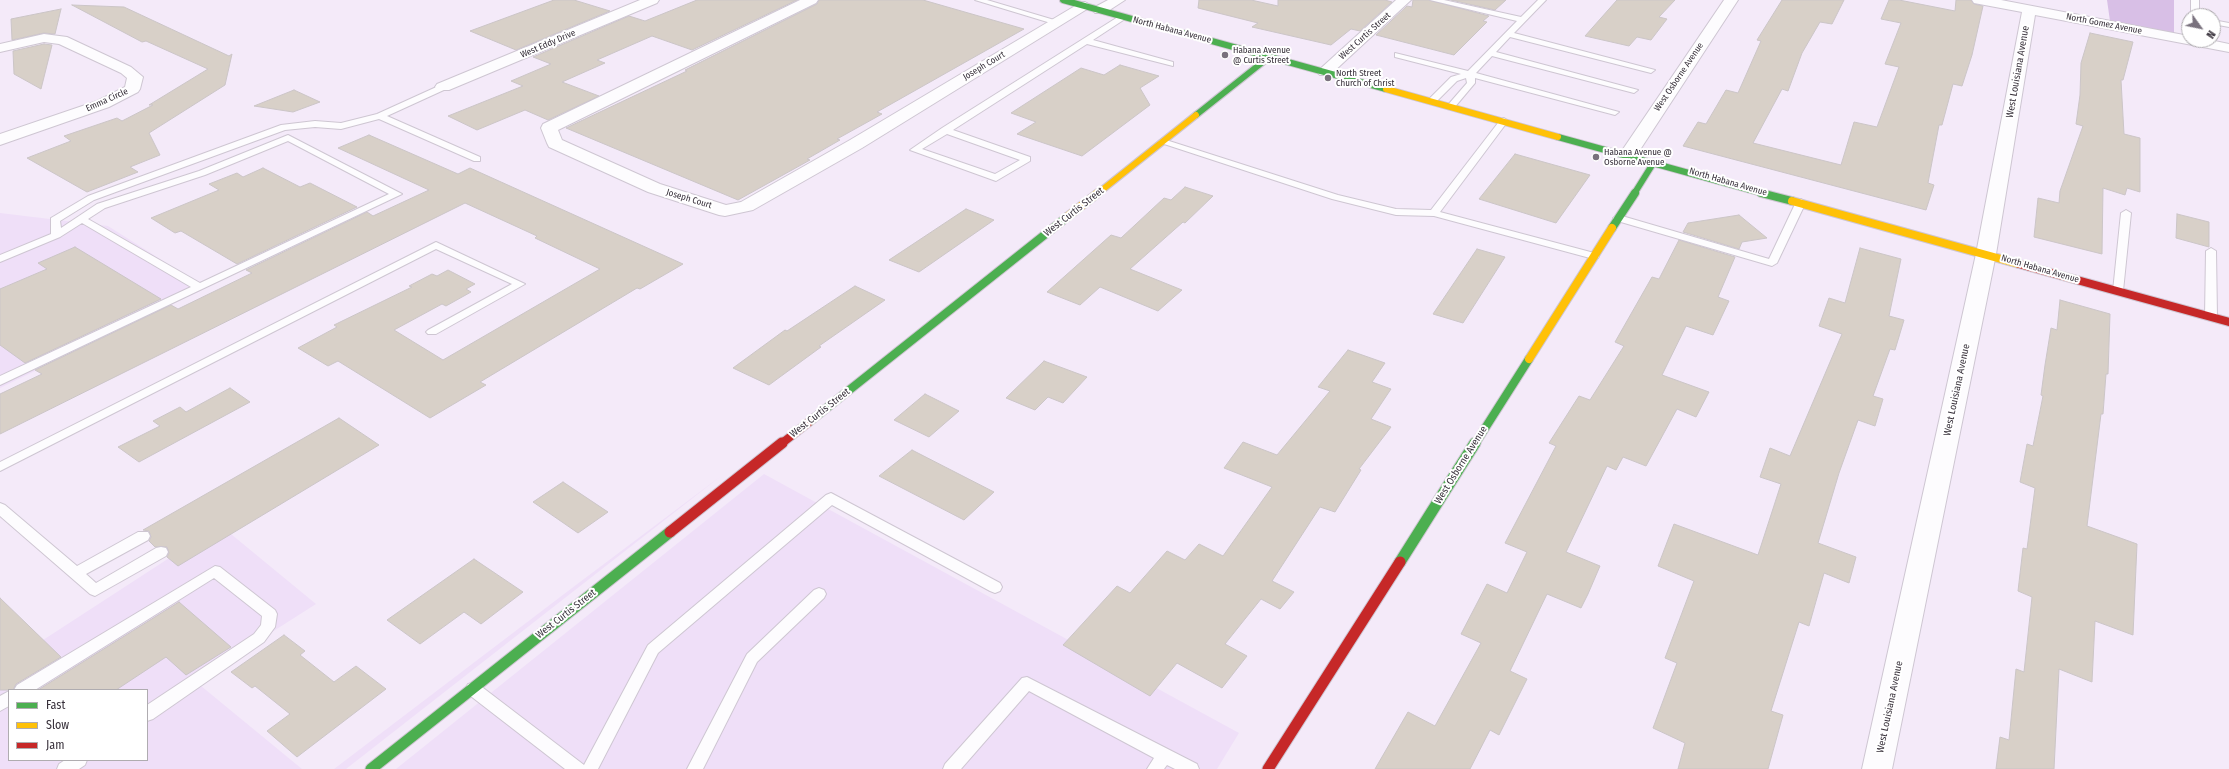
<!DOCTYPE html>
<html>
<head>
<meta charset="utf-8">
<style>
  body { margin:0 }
  #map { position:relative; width:2229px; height:769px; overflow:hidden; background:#f4eaf9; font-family:"Fira Sans Condensed",sans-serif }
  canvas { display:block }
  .legend { position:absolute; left:8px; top:689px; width:140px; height:72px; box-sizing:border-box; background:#fff; border:1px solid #afacb0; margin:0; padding:5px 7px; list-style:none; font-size:12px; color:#37303a }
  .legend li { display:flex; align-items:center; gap:8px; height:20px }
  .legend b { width:20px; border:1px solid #afacb0 }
  .north { position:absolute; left:2181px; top:8px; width:40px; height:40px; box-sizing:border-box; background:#fff; border:1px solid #afacb0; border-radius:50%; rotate:123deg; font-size:11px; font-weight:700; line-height:16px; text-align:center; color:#37303a }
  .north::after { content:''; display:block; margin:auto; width:14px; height:18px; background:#79717d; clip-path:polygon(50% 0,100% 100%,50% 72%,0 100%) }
</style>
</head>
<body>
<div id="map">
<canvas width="2229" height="769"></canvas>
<ul class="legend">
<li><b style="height:5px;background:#4caf50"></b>Fast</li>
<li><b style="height:5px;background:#ffc107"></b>Slow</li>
<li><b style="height:5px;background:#c62828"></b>Jam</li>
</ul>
<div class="north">N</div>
</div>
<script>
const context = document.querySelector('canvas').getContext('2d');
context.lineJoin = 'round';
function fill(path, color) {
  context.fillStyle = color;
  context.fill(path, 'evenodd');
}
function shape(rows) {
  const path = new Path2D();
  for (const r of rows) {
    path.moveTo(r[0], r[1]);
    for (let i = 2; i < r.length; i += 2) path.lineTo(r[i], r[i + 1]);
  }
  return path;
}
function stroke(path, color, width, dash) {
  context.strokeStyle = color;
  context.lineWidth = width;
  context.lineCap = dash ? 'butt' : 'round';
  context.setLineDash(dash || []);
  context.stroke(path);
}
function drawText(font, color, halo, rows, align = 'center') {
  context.font = font + ' "Fira Sans Condensed",sans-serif';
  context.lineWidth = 4;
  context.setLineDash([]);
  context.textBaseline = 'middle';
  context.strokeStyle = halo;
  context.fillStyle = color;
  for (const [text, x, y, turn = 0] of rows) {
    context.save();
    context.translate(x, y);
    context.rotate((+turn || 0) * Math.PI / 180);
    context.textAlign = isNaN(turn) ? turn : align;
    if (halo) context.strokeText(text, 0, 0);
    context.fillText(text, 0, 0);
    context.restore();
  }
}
const built = shape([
  [0,213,108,226,206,288,0,388],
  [764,474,1239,733,1217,769,396,769],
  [721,476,346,769,334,769,572,588],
  [220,525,316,604,195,681,302,769,0,769,0,668],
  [9,690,147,690,147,760,9,760]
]);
const forest = shape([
  [2107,0,2174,0,2174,33,2110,21]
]);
const building = shape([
  [554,0,574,0,610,11,516,50,470,31,554,0],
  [697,0,797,0,692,50,652,36,597,60,605,63,562,82,599,96,548,120,525,110,477,130,448,116,523,86,511,81,551,64,533,57,629,16,645,21,697,0],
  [819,0,923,0,1024,29,877,112,882,114,837,139,840,140,807,159,810,160,738,200,566,128,687,71,685,70,817,4,819,0],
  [1199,0,1251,0,1278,6,1278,0,1385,0,1392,2,1360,31,1351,29,1331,45,1252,27,1258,23,1198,8,1199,0],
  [1413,0,1429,0,1489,16,1483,21,1487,22,1454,55,1376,35,1407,6,1412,7,1413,0],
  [1451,0,1506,0,1495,10,1451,0],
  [1617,0,1675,0,1659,17,1667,19,1651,40,1637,37,1629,46,1585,36,1617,0],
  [1782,0,1844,0,1832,24,1820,22,1802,53,1788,91,1782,89,1753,143,1841,165,1854,122,1877,127,1899,67,1885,64,1901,23,1881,19,1889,0,1899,0,1955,11,1956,0,1971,0,1974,4,1983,6,1972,55,1962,86,1953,84,1942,125,1939,125,1928,183,1934,185,1926,210,1683,146,1698,122,1706,124,1726,90,1738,93,1761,41,1757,40,1782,0],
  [72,5,124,7,229,56,232,54,225,85,149,133,160,155,130,167,138,172,87,192,27,158,71,141,64,136,117,118,122,121,153,105,149,105,208,69,146,41,142,42,72,5],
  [61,9,55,34,44,33,12,40,11,19,61,9],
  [2090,33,2133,42,2123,80,2121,80,2124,134,2140,138,2140,192,2127,188,2125,195,2103,188,2102,254,2034,237,2038,198,2059,203,2060,191,2083,126,2076,124,2080,95,2081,63,2090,33],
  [44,44,52,45,41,89,14,74,13,51,44,44],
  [1120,65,1159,76,1140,88,1150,105,1082,156,1017,134,1036,122,1011,113,1081,68,1104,75,1120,65],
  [294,90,320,102,293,112,254,106,294,90],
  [369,135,458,174,470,168,683,264,640,289,637,288,480,382,486,385,430,418,338,361,328,366,298,348,337,327,334,325,412,287,409,286,432,274,437,276,448,270,475,284,466,289,471,292,446,306,442,304,394,330,443,360,600,269,535,238,537,236,465,203,0,434,0,394,42,374,35,370,171,305,178,309,252,273,246,270,367,212,373,216,429,190,338,148,369,135],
  [1515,154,1590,175,1556,223,1479,199,1515,154],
  [263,168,300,187,310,183,357,207,237,264,181,231,175,233,151,218,219,190,209,184,237,173,243,177,263,168],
  [1185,187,1213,196,1185,223,1183,222,1130,269,1182,290,1158,311,1100,287,1080,305,1047,292,1111,235,1121,238,1164,198,1171,200,1185,187],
  [966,209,994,220,919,272,889,260,966,209],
  [2177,214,2209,222,2209,247,2176,238,2177,214],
  [1739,215,1767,238,1742,242,1739,249,1683,232,1688,223,1739,215],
  [1679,240,1735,257,1718,297,1729,301,1713,335,1686,326,1662,375,1709,392,1696,417,1677,409,1646,466,1623,457,1616,470,1607,466,1566,552,1600,566,1588,594,1581,608,1547,594,1510,671,1527,679,1499,735,1490,730,1470,769,1375,769,1408,712,1435,726,1481,643,1461,634,1487,584,1507,593,1527,552,1505,543,1556,446,1549,443,1579,396,1590,400,1624,346,1615,342,1652,277,1659,279,1679,240],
  [75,247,161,299,25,363,0,345,0,289,47,269,38,263,75,247],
  [1860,248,1901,259,1889,316,1904,320,1895,350,1890,349,1873,396,1883,399,1875,426,1858,420,1839,473,1818,543,1856,557,1849,583,1824,573,1809,626,1799,622,1771,711,1783,715,1768,769,1678,769,1685,743,1653,728,1677,663,1665,658,1694,581,1658,566,1674,524,1758,555,1781,484,1760,477,1770,448,1790,456,1842,334,1819,326,1829,298,1845,303,1860,248],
  [1477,249,1505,257,1463,323,1433,314,1477,249],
  [855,286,885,300,819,346,821,347,769,385,733,368,785,330,787,331,855,286],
  [2060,300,2110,314,2108,374,2106,374,2103,414,2101,414,2087,526,2137,544,2133,635,2095,621,2092,682,2059,669,2054,769,1996,769,2000,737,2009,740,2016,669,2024,672,2032,597,2018,591,2023,548,2027,549,2035,488,2020,482,2027,444,2033,446,2043,396,2041,395,2045,365,2051,328,2057,330,2060,300],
  [1348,350,1385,363,1372,382,1391,389,1371,419,1391,427,1359,469,1361,470,1335,512,1320,507,1272,581,1294,592,1280,609,1261,599,1225,644,1247,656,1222,688,1177,663,1150,696,1063,645,1117,586,1130,593,1167,551,1185,560,1199,544,1223,556,1272,487,1224,468,1243,442,1277,455,1330,391,1318,387,1348,350],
  [1044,361,1087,377,1063,403,1048,397,1035,410,1006,398,1044,361],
  [230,388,250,402,139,462,118,447,160,426,153,421,180,407,186,412,230,388],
  [925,394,959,411,929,437,894,420,925,394],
  [339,418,379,445,178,566,167,557,169,553,167,547,155,547,149,541,151,537,149,531,143,530,339,418],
  [912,450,994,492,964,520,879,476,912,450],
  [563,482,608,512,578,533,533,502,563,482],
  [474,559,523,592,481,624,464,612,420,644,387,620,474,559],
  [0,598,61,657,16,684,13,690,0,690,0,598],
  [179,602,231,647,186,675,166,657,116,690,38,690,179,602],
  [284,635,305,651,300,655,334,682,356,666,386,689,297,757,267,731,290,714,255,686,252,688,231,672,284,635]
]);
const lane = shape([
  [975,0,987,0,1061,22,1054,24,975,0],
  [1430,0,1444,0,1521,17,1538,0,1546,0,1514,33,1655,70,1651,73,1510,37,1496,52,1638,90,1634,93,1492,56,1476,73,1619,112,1615,115,1475,78,1475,83,1454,108,1447,106,1467,83,1466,78,1457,81,1435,103,1429,103,1429,99,1451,77,1461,74,1395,57,1395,53,1468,71,1517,21,1430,0],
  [2191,0,2199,0,2199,16,2191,16,2191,0],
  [1121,15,1128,17,1093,40,1173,62,1173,66,1087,44,953,130,1030,157,1030,161,996,181,910,150,942,128,1121,15],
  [947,134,1020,160,995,174,922,149,947,134],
  [2213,20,2229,23,2229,27,2213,24,2213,20],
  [443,84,446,85,446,89,387,116,480,157,480,161,474,161,379,119,341,129,315,127,285,130,94,200,60,221,61,228,97,204,199,171,288,135,402,194,0,385,0,376,191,287,82,223,60,237,0,262,0,255,51,234,51,218,88,196,281,125,315,121,341,123,377,114,443,84],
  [288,141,389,194,200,283,88,219,105,208,205,175,288,141],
  [1504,118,1508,121,1440,212,1598,254,1599,256,1598,258,1590,258,1434,216,1396,215,1332,199,1158,142,1160,140,1166,140,1338,195,1396,209,1431,210,1501,119,1504,118],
  [1801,199,1806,202,1777,263,1772,266,1614,220,1613,218,1618,215,1622,216,1769,259,1796,202,1801,199],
  [2126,210,2131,213,2123,291,2118,294,2113,291,2121,213,2126,210],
  [436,242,525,284,436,334,428,334,426,332,428,330,512,284,436,249,0,471,0,462,436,242],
  [2211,248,2216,251,2217,317,2211,320,2205,317,2206,251,2211,248],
  [831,493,1000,583,1002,587,1000,591,995,593,990,591,832,505,658,653,598,769,565,769,468,694,465,689,468,684,473,683,478,684,584,765,648,645,826,495,831,493],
  [0,503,5,505,77,566,138,532,148,532,150,536,148,540,86,574,96,583,156,548,161,547,166,548,168,552,166,556,95,596,90,594,0,516,0,503],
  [215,566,220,567,275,610,277,614,275,627,264,642,153,719,147,721,147,705,254,634,261,625,262,616,214,578,35,690,14,690,17,685,215,566],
  [819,588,824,590,826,594,824,598,757,662,703,769,687,769,747,654,814,590,819,588],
  [1027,677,1197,764,1199,769,1175,769,1167,765,1164,769,1147,769,1154,758,1029,691,961,769,943,769,945,764,1022,678,1027,677],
  [9,691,9,706,0,711,0,696,9,691],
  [65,760,87,760,85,765,79,769,57,769,59,764,65,760]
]);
const street = shape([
  [640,0,659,0,657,3,449,90,437,90,435,87,437,84,640,0],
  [800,0,818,0,816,3,558,130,562,140,660,184,726,205,741,202,850,140,1080,3,1085,2,1092,6,862,148,753,210,725,216,719,215,648,192,549,147,547,143,541,128,543,124,800,0],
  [1108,0,1125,0,1105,13,1095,13,1093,10,1095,7,1108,0],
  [1396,0,1411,0,1330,75,1320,75,1317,72,1320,69,1396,0],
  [1724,0,1738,0,1634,159,1622,159,1619,155,1724,0],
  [1972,0,2001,0,2189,36,2189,40,2210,40,2229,44,2229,52,2035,15,1996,254,1892,769,1862,769,1976,254,2022,12,1974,3,1972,0],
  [44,34,67,37,131,67,143,77,140,89,138,92,109,107,0,145,0,134,97,101,125,87,127,78,121,73,59,44,44,42,0,52,0,44,44,34]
]);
const fastFar2 = shape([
  [1063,0,1386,89],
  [1196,115,1269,57],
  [1558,137,1765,194],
  [1634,194,1654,162]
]);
const fastFar1 = shape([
  [1761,193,1792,201],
  [1612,228,1635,193],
  [809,422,1067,217],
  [1475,444,1529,359]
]);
const fast = shape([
  [1400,562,1475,443],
  [371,769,670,532]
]);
const slowFar1 = shape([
  [1386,89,1558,137],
  [1097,194,1196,115]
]);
const slow = shape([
  [1792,201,2019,264],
  [1067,217,1098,193],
  [1529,359,1612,228]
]);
const jamFar1 = shape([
  [2019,264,2229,322],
  [781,444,809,422]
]);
const jam = shape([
  [670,532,782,443],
  [1268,769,1400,562]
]);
const markers = [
  [1225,55,4,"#79717d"],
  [1328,78,4,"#79717d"],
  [1596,157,4,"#79717d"]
];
const farStreetnames = [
  ["North Gomez Avenue",2104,24,11],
  ["North Habana Avenue",1172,30,15],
  ["West Curtis Street",1365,36,-42],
  ["West Eddy Drive",548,44,-23],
  ["Joseph Court",984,66,-31],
  ["West Osborne Avenue",1679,77,-56],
  ["Emma Circle",107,100,-24],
  ["North Habana Avenue",1728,182,16],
  ["Joseph Court",689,199,17],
  ["North Habana Avenue",2040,269,16]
];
const farPoinames = [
  ["Habana Avenue",1233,50],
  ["@ Curtis Street",1233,60],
  ["North Street",1336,73],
  ["Church of Christ",1336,83],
  ["Habana Avenue @",1604,152],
  ["Osborne Avenue",1604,162]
];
const streetNames = [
  ["West Louisiana Avenue",2018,72,-80],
  ["West Curtis Street",1074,212,-38],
  ["West Louisiana Avenue",1957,390,-78],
  ["West Curtis Street",820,413,-38],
  ["West Osborne Avenue",1461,465,-58],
  ["West Curtis Street",566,614,-38],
  ["West Louisiana Avenue",1890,707,-78]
];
fill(built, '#efdff8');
fill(forest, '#d8bfe6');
fill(building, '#d8d0c8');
stroke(building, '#cbc5c7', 1);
stroke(lane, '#cec6d2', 2);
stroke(street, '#cec6d2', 2);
stroke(fastFar2, '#cec6d2', 8);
stroke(fastFar1, '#cec6d2', 10);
stroke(fast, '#cec6d2', 13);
stroke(slowFar1, '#cec6d2', 8);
stroke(slow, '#cec6d2', 10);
stroke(jamFar1, '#cec6d2', 10);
stroke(jam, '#cec6d2', 13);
fill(lane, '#fdfcfe');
fill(street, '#fdfcfe');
stroke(fastFar2, '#4caf50', 6);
stroke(fastFar1, '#4caf50', 8);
stroke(fast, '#4caf50', 11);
stroke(slowFar1, '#ffc107', 6);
stroke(slow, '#ffc107', 8);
stroke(jamFar1, '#c62828', 8);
stroke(jam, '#c62828', 11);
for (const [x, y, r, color] of markers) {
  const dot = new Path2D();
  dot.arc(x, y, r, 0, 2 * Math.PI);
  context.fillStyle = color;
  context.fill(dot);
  stroke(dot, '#fff', 1.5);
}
drawText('9px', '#37303a', '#fff', farStreetnames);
drawText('9px', '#37303a', '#fff', farPoinames, 'left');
drawText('10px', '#37303a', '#fff', streetNames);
</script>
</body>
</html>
